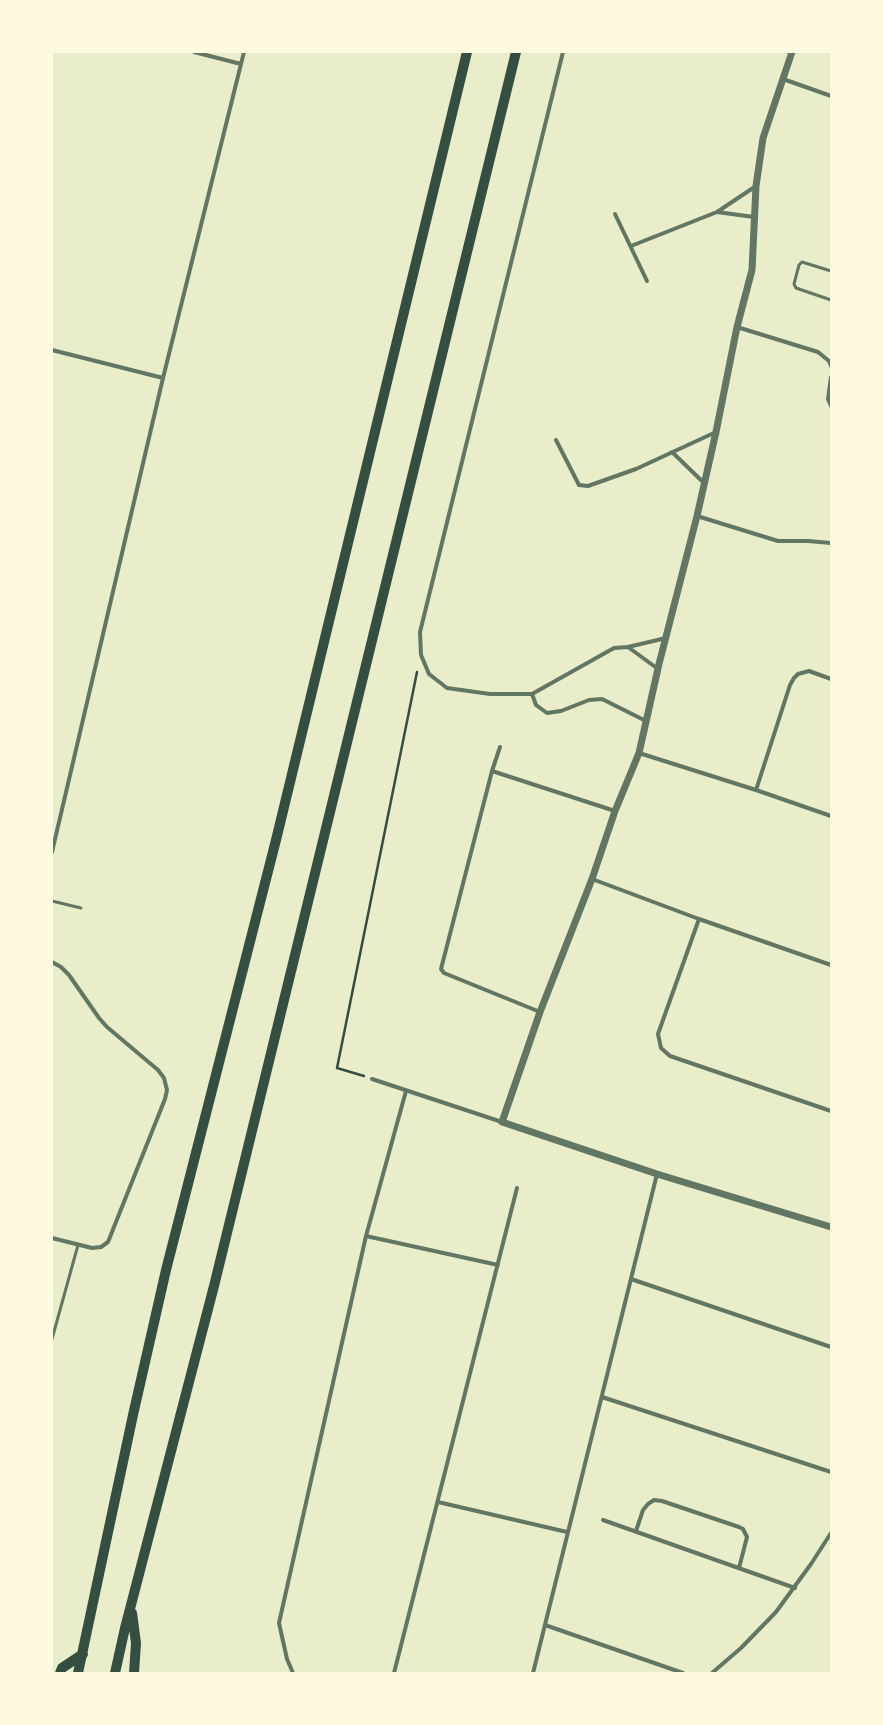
<!DOCTYPE html>
<html>
<head>
<meta charset="utf-8">
<style>
  body { margin:0 }
  #map { position:relative; width:883px; height:1725px; overflow:hidden; background:#e9edc9; font-family:"Alegreya Sans",sans-serif }
  canvas { display:block }
  .frame { position:absolute; inset:0; border:53px solid #fefae0; pointer-events:none }
</style>
</head>
<body>
<div id="map">
<canvas width="883" height="1725"></canvas>
<div class="frame"></div>
</div>
<script>
const context = document.querySelector('canvas').getContext('2d');
context.lineJoin = 'round';
function shape(rows) {
  const path = new Path2D();
  for (const r of rows) {
    path.moveTo(r[0], r[1]);
    for (let i = 2; i < r.length; i += 2) path.lineTo(r[i], r[i + 1]);
  }
  return path;
}
function stroke(path, color, width, dash) {
  context.strokeStyle = color;
  context.lineWidth = width;
  context.lineCap = dash ? 'butt' : 'round';
  context.setLineDash(dash || []);
  context.stroke(path);
}
const path = shape([
  [364,1076,337,1068,417,672]
]);
const service = shape([
  [831,271,802,262,799,265,794,284,796,288,831,300],
  [52,901,81,908],
  [52,1339,78,1245]
]);
const minor = shape([
  [194,52,241,64],
  [563,52,420,632,421,655,429,674,447,688,490,694,532,694,614,648,628,647,666,638],
  [783,79,831,96],
  [717,212,754,217],
  [615,214,647,281],
  [631,246,717,212,756,186],
  [737,327,818,352,829,361,831,366],
  [52,350,163,378],
  [831,377,828,399,831,406],
  [556,440,579,485,588,486,636,469,716,432],
  [672,452,704,483],
  [697,516,778,541,808,541,831,543],
  [628,647,658,669],
  [532,694,536,705,547,713,561,711,589,700,602,699,646,721],
  [500,747,492,771,441,969,444,973,540,1012],
  [639,753,756,790,831,816],
  [492,771,615,811],
  [756,790,790,685,794,678,798,674,809,671,831,679],
  [52,852,163,378,244,52],
  [592,879,699,919,831,965],
  [699,919,658,1034,661,1048,670,1056,831,1111],
  [52,962,61,967,69,975,99,1018,107,1027,158,1070,164,1078,167,1090,165,1099,108,1242,101,1247,92,1248,52,1238],
  [372,1079,502,1122],
  [366,1236,498,1265],
  [631,1279,831,1347],
  [602,1397,831,1472],
  [438,1502,567,1532],
  [603,1520,795,1588],
  [636,1531,643,1510,648,1504,654,1500,662,1501,739,1527,743,1529,747,1537,739,1568],
  [545,1625,683,1673],
  [293,1673,287,1659,279,1623,366,1236,406,1091],
  [394,1673,517,1188],
  [533,1673,657,1174],
  [712,1673,741,1648,776,1612,811,1564,831,1533]
]);
const tertiary = shape([
  [792,52,763,138,756,186,752,270,737,327,716,432,697,516,659,664,639,753,615,811,592,879,540,1012,502,1122,657,1174,831,1227]
]);
const primary = shape([
  [132,1613,136,1643,134,1673],
  [60,1673,62,1668,83,1654],
  [78,1673,133,1415,166,1270,276,840,467,52],
  [115,1673,125,1628,214,1286,516,52]
]);
stroke(path, '#344e41', 2.5);
stroke(service, '#617663', 3);
stroke(minor, '#617663', 4);
stroke(tertiary, '#617663', 7);
stroke(primary, '#344e41', 10);
</script>
</body>
</html>
